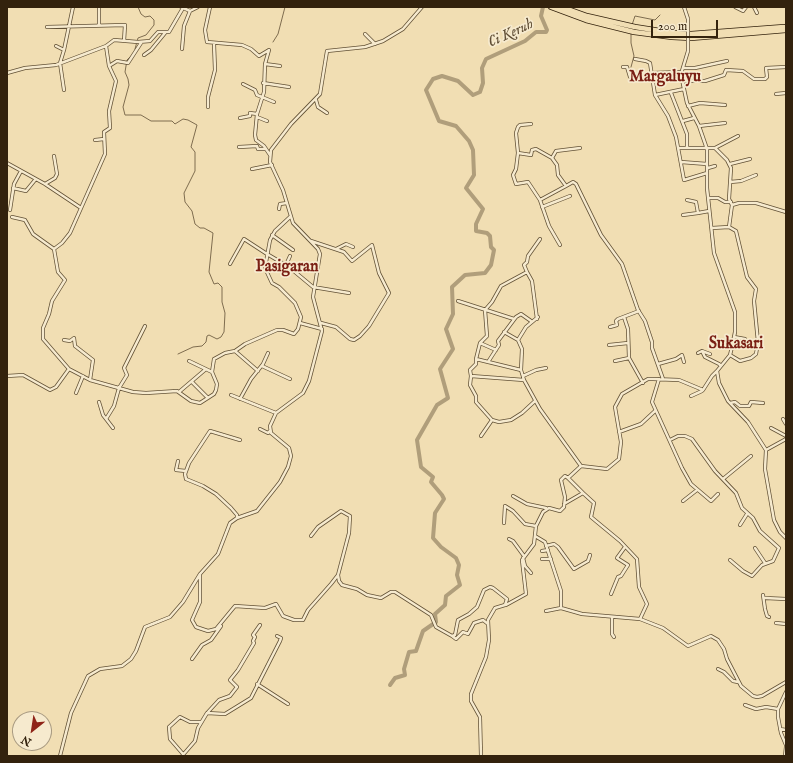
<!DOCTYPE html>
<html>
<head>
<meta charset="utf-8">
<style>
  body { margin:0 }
  #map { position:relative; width:793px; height:763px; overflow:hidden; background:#f1deb3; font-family:"IM FELL English",serif }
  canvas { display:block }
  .frame { position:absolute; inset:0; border:8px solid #33220d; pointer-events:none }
  .north { position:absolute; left:12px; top:711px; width:40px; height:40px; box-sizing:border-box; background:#f6eace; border:1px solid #a89a81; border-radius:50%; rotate:210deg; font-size:11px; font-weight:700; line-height:16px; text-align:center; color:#33220d }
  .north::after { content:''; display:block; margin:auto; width:14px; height:18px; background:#8f2418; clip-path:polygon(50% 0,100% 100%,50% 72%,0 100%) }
  .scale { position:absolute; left:651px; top:20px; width:67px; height:18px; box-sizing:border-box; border:2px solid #33220d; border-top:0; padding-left:5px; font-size:12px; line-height:14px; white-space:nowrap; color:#33220d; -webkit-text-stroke:3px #f6eace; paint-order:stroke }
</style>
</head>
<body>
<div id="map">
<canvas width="793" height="763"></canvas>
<div class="frame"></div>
<div class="north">N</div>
<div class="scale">200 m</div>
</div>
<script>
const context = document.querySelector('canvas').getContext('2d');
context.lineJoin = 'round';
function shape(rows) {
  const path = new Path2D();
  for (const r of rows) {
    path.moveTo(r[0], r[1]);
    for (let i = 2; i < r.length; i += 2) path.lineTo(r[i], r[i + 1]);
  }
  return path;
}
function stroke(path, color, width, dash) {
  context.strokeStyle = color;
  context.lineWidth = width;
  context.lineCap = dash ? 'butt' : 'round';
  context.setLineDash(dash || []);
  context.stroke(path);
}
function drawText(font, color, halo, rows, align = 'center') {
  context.font = font + ' "IM FELL English",serif';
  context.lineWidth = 3.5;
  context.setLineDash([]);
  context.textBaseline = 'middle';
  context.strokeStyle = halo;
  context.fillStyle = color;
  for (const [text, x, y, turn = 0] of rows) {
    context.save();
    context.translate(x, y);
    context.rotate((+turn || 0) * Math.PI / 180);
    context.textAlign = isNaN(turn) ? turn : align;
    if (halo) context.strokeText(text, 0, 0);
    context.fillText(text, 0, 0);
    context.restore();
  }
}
const stream = shape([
  [632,25,635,16,655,20,660,15],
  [273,42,278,34,285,7],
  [135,49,138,38,146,35,154,25,154,20,150,16,145,17,141,14,138,7],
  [132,55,127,60,125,72,128,79,129,85,123,107,125,115,141,115,151,121,172,121,175,124,183,119,188,120,197,125,191,147,195,152,195,171,184,193,185,202,192,211,195,224,200,228,204,228,213,233,209,272,214,284,218,283,222,287,222,302,225,313,224,332,221,337,217,339,209,335,207,336,206,342,202,346,193,347,178,354],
  [631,67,634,56,631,43,631,33]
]);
const river = shape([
  [390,685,395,678,405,675,404,669,409,652,416,651,423,631,436,622,435,614,445,605,446,596,460,585,457,575,459,565,456,558,441,547,433,538,435,513,444,499,442,495,431,482,433,477,421,467,417,440,437,405,448,398,440,369,453,349,446,329,453,314,452,287,465,275,485,273,491,265,494,250,491,247,490,236,487,233,476,231,476,224,483,209,466,188,474,175,473,150,469,141,456,126,439,121,426,90,433,79,442,76,458,81,473,95,480,92,483,83,482,68,486,59,525,41,536,32,546,32,547,30,541,16,543,7]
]);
const street = shape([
  [181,7,190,11,198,7],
  [210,7,205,30,207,42,242,45,251,49,259,56,269,50],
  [684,7,688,19],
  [735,7,743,11,746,7],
  [754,7,757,13],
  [99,25,99,7],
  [47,27,125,25,124,41],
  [365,34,375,44],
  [56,46,64,50,60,63,64,90],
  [182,49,184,26,190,11],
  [64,50,73,7],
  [269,50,265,64,264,92,257,114,255,135,256,140,264,146,270,155],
  [688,51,681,74,684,89,687,103,699,126,707,149,707,188,714,253,735,312,735,332,732,347,730,355,717,371,719,383,728,401,748,422,766,450,765,469,774,520,780,532,786,538],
  [144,55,151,50,165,33],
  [635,59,646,61,650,63,655,95,668,116,676,137,684,180,707,173],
  [265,64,280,66],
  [109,66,117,61,128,63,141,43],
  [623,67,627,67,630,77,652,77],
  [683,68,695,68,727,61],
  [7,73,25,68,56,65,106,46,114,40,138,42,150,41,158,32,169,32,183,8],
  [652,73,682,72],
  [683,81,705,81,724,75,726,70,743,71,754,79,765,79,767,77,766,68,786,67],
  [263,83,289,87],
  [243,84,255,90,257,95,274,102],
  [671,93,687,134,687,147],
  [776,94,786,93],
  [655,95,684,89],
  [316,100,318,107,327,113],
  [688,106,700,103,725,105],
  [208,107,208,97,215,70,214,44],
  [257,117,267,121],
  [240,118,250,116,250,113,257,114],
  [683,121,694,118],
  [531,124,520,125,518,127,516,133,518,153,531,155,532,150,536,149,552,158],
  [699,126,725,123],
  [95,140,104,139],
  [239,147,257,146,258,149,266,149],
  [580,148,556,151,552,158,557,165,558,175,566,186,573,182,576,184,601,235,622,264,638,310,645,321,652,342,652,348,663,379],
  [678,148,715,148,727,160,731,168,729,199,732,205,729,227,736,231,747,277,756,289,754,301,758,342,756,354,751,358,740,361,730,355],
  [715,148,738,136],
  [518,153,516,169,513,175,516,184,528,182,540,200,566,186],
  [681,162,707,164],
  [7,163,45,184,81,208],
  [730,164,750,159],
  [708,168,715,166],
  [252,169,272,165],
  [730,182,741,181,756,175],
  [45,184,55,178,57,174,54,156],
  [13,188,26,191,35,180],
  [709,198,718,198,725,202,731,202],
  [540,200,549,226,560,245],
  [687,200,696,202,698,213,709,211],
  [732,205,739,203,756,203,786,212],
  [542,207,570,196],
  [279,209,280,204,287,203],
  [10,210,14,184,21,171],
  [683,215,698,213],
  [12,217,25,220,33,234,54,249],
  [712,228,729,227],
  [272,235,293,250],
  [311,241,344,252,352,261,372,245,379,273,389,293,369,326,360,336,354,340,350,339,336,327,321,323],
  [336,249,346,244,353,247],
  [267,254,289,267,313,287,349,293],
  [230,264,244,239,267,254],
  [286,265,290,256],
  [527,272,524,265,527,262,528,256,540,239],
  [458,301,514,319],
  [538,317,526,327,518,340,522,349,521,370,524,380,540,409,581,466,568,478,583,493,564,504],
  [624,317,628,329,629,358,643,383],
  [300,323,322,329],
  [610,327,617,325,616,321,618,319,639,311],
  [504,332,518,340],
  [734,337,745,339],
  [64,340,70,341,74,338,75,346,93,360,90,380],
  [480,343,496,350],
  [609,345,628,343],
  [235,351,258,371],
  [698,353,702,351],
  [710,354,702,351,705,357,719,364,721,366],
  [189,361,212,372],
  [615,361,629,358],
  [488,362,499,345,498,341,516,317,521,314,531,321],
  [658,364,676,359,682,355,684,362],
  [262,366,290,379],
  [69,369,43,339,43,328,49,314,52,301,65,280,58,272,54,249,62,243,70,233,105,154,104,132,110,128,109,111,116,81,109,66,106,46],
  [521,370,476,359,480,343,487,336,485,310,492,302,501,286,527,272,532,281,537,319],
  [7,376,23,375,50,390,56,387,69,369,90,380,133,392,146,393,177,391,191,401,200,403,214,394,216,390,217,384,212,372,214,359,225,353,235,351,245,344,277,330,283,330,294,334,298,329,301,317,295,303,279,287,272,283,265,268,270,240,275,231,290,217],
  [471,376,470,370,476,364,476,359],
  [523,376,536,370,546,368],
  [659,379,652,402,682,468,691,484,711,501,718,494],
  [192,382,208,398],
  [179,392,206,369],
  [76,393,83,376],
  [231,395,276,413],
  [691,396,702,391],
  [240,399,251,379,263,364,268,353],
  [99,402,103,415,113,428],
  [730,403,735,402,740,406,749,406,751,402,763,403],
  [106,419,114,406,119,388,127,375,124,368,145,326],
  [783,419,786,424],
  [492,420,476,402,476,396,470,385,471,376,524,380],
  [771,428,786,436],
  [260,429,268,433,270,431],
  [619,432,641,424,655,411],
  [481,436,492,420,499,422,511,420,522,413,535,401],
  [670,440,678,436,685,436,692,439,715,471,736,493,742,508,753,518,760,531,779,548,773,561,762,565,752,576,743,571,730,560],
  [766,450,786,439],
  [178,461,176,470,186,471],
  [581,466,607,469,619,459,621,442,615,407,622,394,648,379,653,379,679,380,703,390,712,376,717,371],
  [723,479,751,456],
  [583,493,594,503,591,517,620,541,637,559,639,587,647,604,640,619],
  [513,496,527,504,546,508],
  [683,501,697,490],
  [237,518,237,515,231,508,216,494,203,486,186,479,185,474,189,463,210,431,240,440],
  [504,523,505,506,513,511,525,524,536,526],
  [740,525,747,514],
  [311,536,318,527,341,511,350,516,349,533,338,575],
  [535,536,545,542,561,591,561,608],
  [509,539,513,541,524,556],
  [546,546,554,544,558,547,574,569,588,561,590,555],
  [755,548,765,563],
  [542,551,548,550],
  [523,558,525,566,531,573],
  [542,559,551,559],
  [200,574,200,602,192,620,196,627,208,631,216,629,235,606,265,608,276,604,283,616,294,620,303,620,308,610,331,584,338,575,339,581,342,585,357,589,367,595,381,598,391,592,395,592,431,615,436,627,452,636,455,635,458,620,469,614,477,607,484,590,490,587,493,588,507,599,505,605,495,608,488,620,489,640,486,657,471,694,471,701,480,717,481,756],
  [611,594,618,577,621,576,628,565,617,558,625,547],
  [763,595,765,609,767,616,769,617],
  [765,598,786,599],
  [506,605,526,594,522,560,534,544,536,526,543,512,549,508,560,511,564,507,565,497,561,480,565,476,568,478],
  [546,611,561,608,582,614,640,619,663,628,688,646,711,636,718,640,724,649,727,659,741,686,753,696,757,697,762,696,786,682],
  [612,617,612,634,614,637],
  [776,623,786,624],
  [452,636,456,639,463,632,468,634,474,623,483,620,488,624],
  [192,659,202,645,211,640,221,626],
  [718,669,724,672,733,681,738,682],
  [257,684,288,704],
  [786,692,778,709,778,717,781,733,786,745],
  [745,705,756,709,766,707,778,709],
  [208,712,219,700,230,696,237,687,230,680,238,670,254,643,253,641,255,637,253,635,260,625],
  [780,729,786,730],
  [183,754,170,739,169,727,180,717,190,722,201,722],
  [60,756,71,713,88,676,100,669,122,666,131,659,136,651,145,627,170,617,183,602,200,574,218,554,230,523,237,518,257,511,280,482,288,467,291,456,289,448,271,433,270,426,276,413,303,393,309,381,322,331,313,297,320,254,318,249,293,223,283,190,270,162,271,150,291,124,320,94,327,51,365,47,383,41,403,29,422,7],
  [182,756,195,741,198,728,207,713,225,714,251,698,280,641,281,638,277,636],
  [785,756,786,747]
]);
const highway = shape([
  [551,7,586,20,634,32,672,37,691,38,786,30],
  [562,7,587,16,635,27,673,33,691,34,784,27]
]);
const streetBridge = shape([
  [688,51,688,19]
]);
const waterNames = [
  ["Ci Keruh",511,34,-25]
];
const quarterNames = [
  ["Margaluyu",665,78],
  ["Pasigaran",287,268],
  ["Sukasari",736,345]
];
stroke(stream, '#7e6c4f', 1);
stroke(river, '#b09e7b', 4);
stroke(street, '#625136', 4);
stroke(highway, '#33220d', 6);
stroke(street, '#f6eace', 2.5);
stroke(highway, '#f1deb3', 4.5);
stroke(streetBridge, '#625136', 4, []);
stroke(streetBridge, '#f6eace', 2.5);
drawText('italic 15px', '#5f4d34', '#f6eace', waterNames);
drawText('bold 16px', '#7a1f14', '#f6eace', quarterNames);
</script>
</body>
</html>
